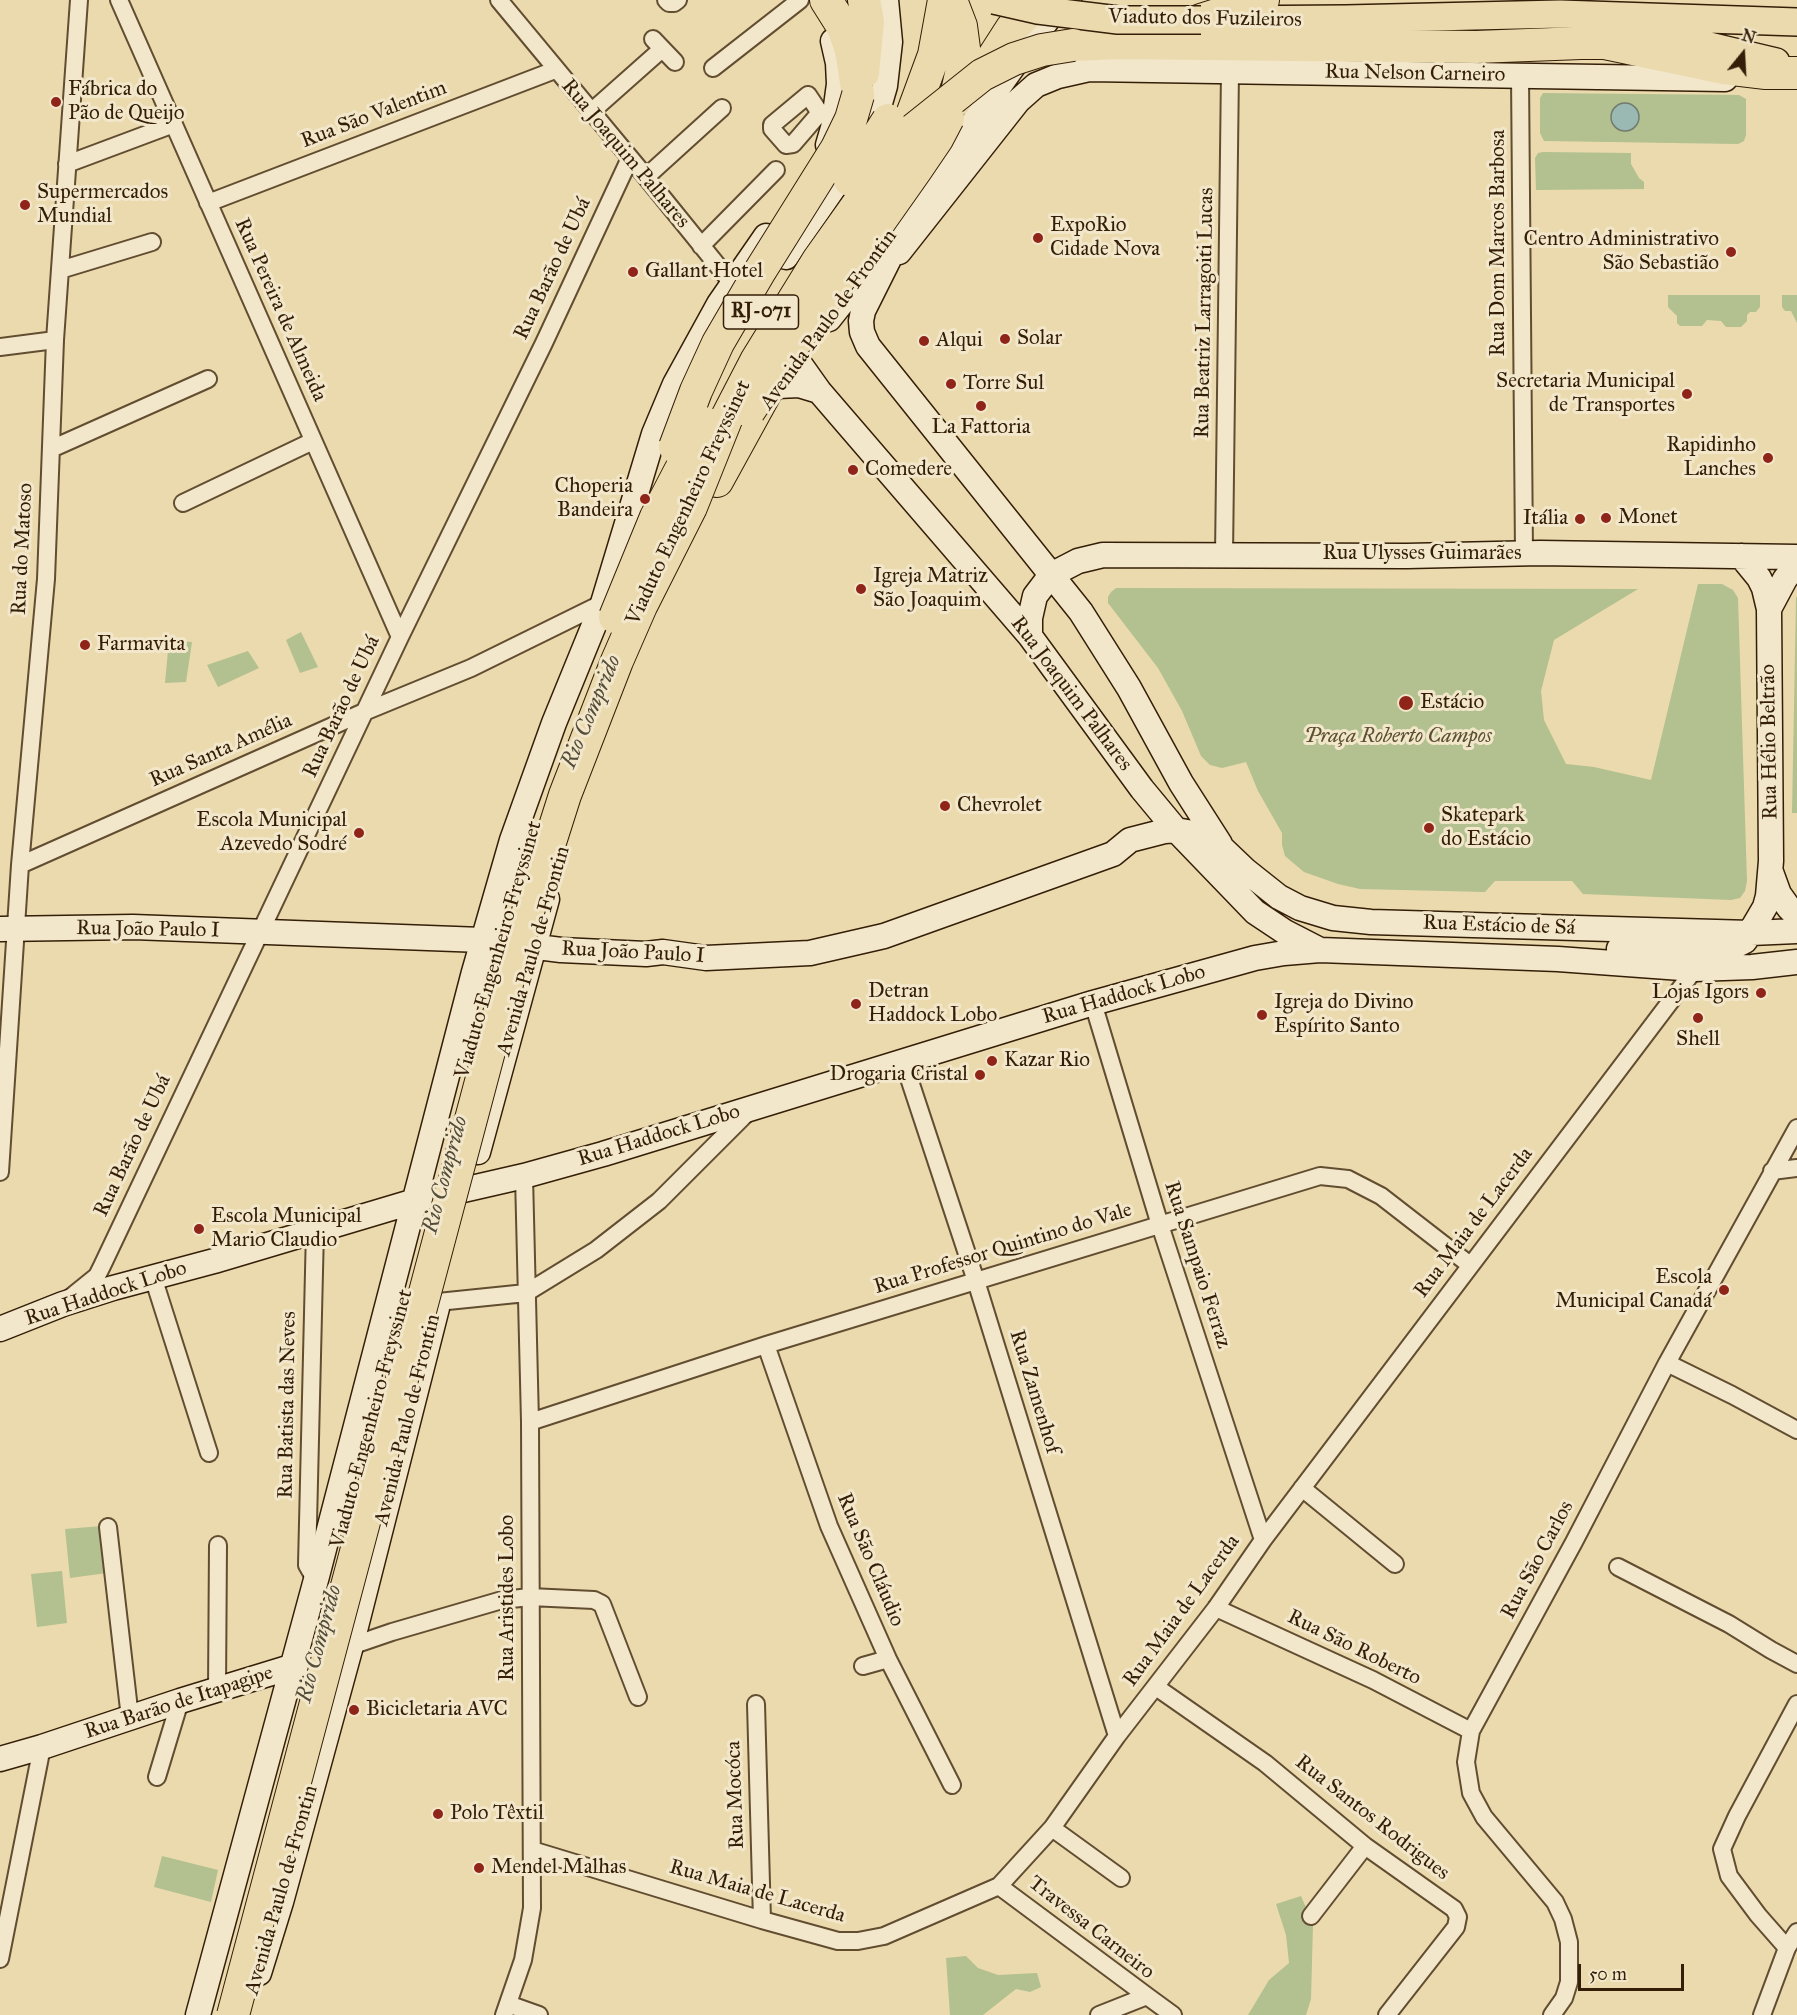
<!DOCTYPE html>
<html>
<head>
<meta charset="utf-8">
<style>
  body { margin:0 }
  #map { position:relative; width:1797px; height:2015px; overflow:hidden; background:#ebdaae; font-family:"IM FELL Great Primer",serif }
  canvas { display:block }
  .north { position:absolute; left:1713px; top:24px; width:60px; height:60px; -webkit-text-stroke:4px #f2e7ca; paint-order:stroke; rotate:18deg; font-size:16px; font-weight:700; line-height:24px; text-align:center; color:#341e07 }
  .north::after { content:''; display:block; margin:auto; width:21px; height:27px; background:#341e07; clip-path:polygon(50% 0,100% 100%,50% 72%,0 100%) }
  .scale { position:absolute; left:1578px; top:1964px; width:106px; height:27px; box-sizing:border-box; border:3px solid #341e07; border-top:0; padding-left:8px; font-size:18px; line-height:21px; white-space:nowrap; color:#341e07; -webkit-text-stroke:4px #f2e7ca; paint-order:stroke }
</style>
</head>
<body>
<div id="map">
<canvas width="1797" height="2015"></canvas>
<div class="north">N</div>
<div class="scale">50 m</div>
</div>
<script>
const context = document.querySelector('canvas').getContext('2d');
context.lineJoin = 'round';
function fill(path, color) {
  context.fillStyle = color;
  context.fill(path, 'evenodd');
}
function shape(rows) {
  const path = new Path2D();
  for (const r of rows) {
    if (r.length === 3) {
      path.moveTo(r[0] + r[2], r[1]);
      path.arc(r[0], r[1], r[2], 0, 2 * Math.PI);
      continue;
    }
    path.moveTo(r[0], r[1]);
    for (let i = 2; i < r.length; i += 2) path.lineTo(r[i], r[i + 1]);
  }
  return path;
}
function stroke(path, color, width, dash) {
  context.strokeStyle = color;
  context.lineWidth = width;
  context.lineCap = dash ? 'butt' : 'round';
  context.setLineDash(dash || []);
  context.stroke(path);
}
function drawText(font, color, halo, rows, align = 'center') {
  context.font = font + ' "IM FELL Great Primer",serif';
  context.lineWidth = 6;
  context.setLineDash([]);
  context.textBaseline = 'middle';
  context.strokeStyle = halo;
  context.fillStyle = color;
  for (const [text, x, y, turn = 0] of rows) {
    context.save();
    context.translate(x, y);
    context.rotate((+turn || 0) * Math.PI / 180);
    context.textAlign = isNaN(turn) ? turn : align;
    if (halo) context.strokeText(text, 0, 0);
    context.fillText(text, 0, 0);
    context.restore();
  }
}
const green = shape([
  [1543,93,1739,95,1746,99,1746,135,1744,141,1738,144,1544,141,1540,133,1540,98],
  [1543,152,1631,153,1631,164,1639,178,1644,182,1644,189,1536,190,1535,158,1538,153],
  [1668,295,1760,295,1760,307,1756,312,1750,312,1747,315,1747,321,1741,327,1726,327,1721,321,1707,320,1702,326,1680,326,1677,323,1677,316,1668,307],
  [1782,295,1797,295,1797,323,1791,311,1785,311,1782,307],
  [1698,584,1722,584,1733,590,1738,598,1747,881,1745,891,1740,898,1731,900,1583,894,1572,881,1495,881,1485,892,1360,889,1338,884,1304,872,1285,856,1282,845,1282,833,1258,791,1246,762,1222,768,1210,765,1201,756,1182,711,1158,668,1108,603,1108,597,1111,592,1116,588,1638,589,1554,640,1541,691,1544,720,1566,764,1594,767,1651,780],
  [1797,596,1797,813,1792,813,1796,598],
  [301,632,318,667,300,673,286,640],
  [169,640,192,642,186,682,165,683],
  [248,651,259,668,218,687,207,665],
  [102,1526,107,1573,70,1578,65,1529],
  [62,1571,67,1623,37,1627,31,1574],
  [162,1856,218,1870,211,1902,154,1887],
  [1301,1896,1313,1924,1311,1999,1306,2015,1248,2015,1269,1980,1289,1963,1286,1935,1276,1904],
  [966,1956,978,1968,998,1975,1037,1973,1041,1987,1030,1992,1016,1989,983,2015,950,2015,946,1958]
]);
const water = shape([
  [1625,117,14]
]);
const street = shape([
  [119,0,400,637],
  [499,0,646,177,739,292],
  [666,0,669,3,674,3,678,0],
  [653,39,675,62],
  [713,68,800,0],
  [1520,75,1524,554],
  [808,95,818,110,818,115,793,144,786,145,772,129,772,125,808,95],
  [591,112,662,49],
  [67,164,174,124],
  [646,177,722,108],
  [208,203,555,70],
  [701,246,776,170],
  [60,270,152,242],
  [0,347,55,340],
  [51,449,208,379],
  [183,503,313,441],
  [1224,555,1230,71],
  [20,865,364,712,471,668,603,603],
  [1093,1003,1160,1225,1263,1540],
  [904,1063,976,1281,1117,1736],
  [1772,1171,1797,1168],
  [0,1172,20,865,46,579,55,340,79,0],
  [315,1230,307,1565,311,1572,317,1576],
  [153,1277,209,1453],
  [71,1297,97,1276,102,1266,400,637,544,343,630,158],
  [438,1302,526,1293,596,1250,659,1201,749,1111],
  [766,1345,829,1526,888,1659,952,1785],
  [1667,1363,1732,1395,1797,1430],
  [530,1422,766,1345,1320,1176,1348,1179,1381,1196,1470,1265],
  [1302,1488,1395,1564],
  [108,1527,130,1718],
  [1618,1567,1729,1624,1771,1650,1797,1664],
  [1216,1608,1373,1680,1471,1731],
  [351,1646,392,1632,502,1600,530,1597,594,1600,602,1604,638,1697],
  [863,1666,888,1659],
  [1156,1687,1265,1763,1365,1846,1454,1909,1458,1917,1456,1927,1387,2015],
  [217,1690,218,1545],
  [756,1704,762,1920],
  [157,1777,180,1701],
  [1052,1828,1121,1878],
  [532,1850,762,1920,838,1941,858,1941,884,1936,999,1886,1052,1828,1117,1736,1216,1608,1263,1540,1695,969],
  [999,1886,1147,1996,1099,2015],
  [1311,1916,1365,1846],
  [1787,1948,1758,1915,1729,1876,1722,1849,1737,1816,1797,1704],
  [0,1959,42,1747],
  [1147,1996,1173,2015],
  [508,2004,539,2015],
  [504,2015,523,1960,532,1908,530,1422,524,1176],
  [1552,2015,1564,1998,1569,1982,1569,1942,1563,1919,1555,1902,1484,1817,1471,1793,1466,1762,1471,1731,1574,1542,1667,1363,1797,1128],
  [1762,2015,1787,1948,1797,1932]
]);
const secondary = shape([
  [828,145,833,128,839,84,838,63,833,41],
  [899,252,1018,101,1036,85,1058,76,1089,69,1725,79],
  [786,257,859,151,878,110,885,86,890,42,886,0],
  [890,257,863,311,861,321,862,332,868,346,1081,612,1129,688,1181,783,1220,844],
  [829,319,874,262,1032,40,1049,18,1069,0],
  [797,360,819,391,1030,636,1142,789,1176,830,1255,912,1285,932,1320,950],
  [778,386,799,385,819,391],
  [1769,609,1785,579,1797,564],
  [1030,636,1030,618,1035,596,1051,575,1078,561,1103,555,1407,556,1540,553,1797,557],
  [1771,872,1779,894,1789,908,1797,916],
  [0,929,133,927,482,940,561,950,646,954,663,952,706,958,810,953,884,936,1113,854,1130,840,1165,831,1176,830,1198,834,1206,838,1223,849,1245,870,1279,897,1300,908,1333,918,1371,922,1541,927,1751,933,1797,931],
  [1619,949,1731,948,1745,941,1765,907,1768,896,1771,861,1769,609,1764,588,1759,578,1741,556],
  [478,1152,547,899],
  [0,1329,63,1304,113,1288,214,1261,415,1201,524,1176,603,1154,1093,1003,1255,958,1284,953,1320,950,1558,959,1695,969,1752,967,1797,962],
  [0,1759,42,1747,180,1701,304,1663],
  [259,1973,281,1902,351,1646,437,1308],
  [198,2015,317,1576,474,972,512,840,554,723,603,603,654,434,675,384,719,304,766,236]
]);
const primary = shape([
  [1216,20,1346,19,1560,14,1797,22],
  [1629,27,1776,62]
]);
const highway = shape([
  [826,0,843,27,851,50,858,95],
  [951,0,961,26,965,56,955,101],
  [1201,20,1263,0],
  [1073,45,1117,43,1476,47,1581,43,1605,43,1724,68,1766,73,1797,73],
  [863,73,868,22,864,0],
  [973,83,985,70,1012,28,1035,6,1045,0],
  [904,149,913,112,934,55,944,0],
  [717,481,767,390]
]);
const primaryBridge = shape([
  [994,0,1038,10,1118,20,1201,20]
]);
const highwayBridge = shape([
  [850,180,888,120],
  [749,411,811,319,916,170,937,139,948,118],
  [675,447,696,391,718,343,760,271,837,148,851,119,858,95],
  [615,617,656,517,705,423],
  [233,2015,517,946,565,795,617,661,641,606,691,507,727,417,756,361,819,259,908,134,982,75,1014,59,1042,50,1073,45]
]);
const markers = [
  [56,102,6,"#8f2418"],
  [25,205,6,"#8f2418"],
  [1038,238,6,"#8f2418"],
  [1731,252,6,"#8f2418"],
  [633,272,6,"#8f2418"],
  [1005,339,6,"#8f2418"],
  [924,341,6,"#8f2418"],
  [951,384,6,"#8f2418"],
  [1687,394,6,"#8f2418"],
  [981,406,6,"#8f2418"],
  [1768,458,6,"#8f2418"],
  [853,470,6,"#8f2418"],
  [645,499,6,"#8f2418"],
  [1606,518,6,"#8f2418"],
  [1580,519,6,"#8f2418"],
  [861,589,6,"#8f2418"],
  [85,645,6,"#8f2418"],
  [1406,703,8,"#8f2418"],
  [945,806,6,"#8f2418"],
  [1429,828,6,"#8f2418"],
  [359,833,6,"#8f2418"],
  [1761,993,6,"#8f2418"],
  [856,1004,6,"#8f2418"],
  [1262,1015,6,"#8f2418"],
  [1698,1018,6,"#8f2418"],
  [992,1061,6,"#8f2418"],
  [980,1075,6,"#8f2418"],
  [199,1229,6,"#8f2418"],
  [1724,1290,6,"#8f2418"],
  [354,1710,6,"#8f2418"],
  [438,1814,6,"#8f2418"],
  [479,1868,6,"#8f2418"]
];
const shields = [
  [761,312,75]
];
const shieldNames = [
  ["RJ-071",761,312]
];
const streetNames = [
  ["Viaduto dos Fuzileiros",1205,19,1],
  ["Rua Nelson Carneiro",1415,74,1],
  ["Rua São Valentim",374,115,-21],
  ["Rua Joaquim Palhares",625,154,50],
  ["Rua Dom Marcos Barbosa",1499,243,-90],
  ["Rua Barão de Ubá",553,269,-65],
  ["Rua Pereira de Almeida",280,310,66],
  ["Rua Beatriz Larragoiti Lucas",1205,313,-89],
  ["Avenida Paulo de Frontin",829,320,-54],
  ["Viaduto Engenheiro Freyssinet",689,503,-65],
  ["Rua do Matoso",23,549,-87],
  ["Rua Ulysses Guimarães",1422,554],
  ["Rua Joaquim Palhares",1071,694,53],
  ["Rua Barão de Ubá",342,707,-65],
  ["Rua Hélio Beltrão",1770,742,-91],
  ["Rua Santa Amélia",221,751,-24],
  ["Rua Estácio de Sá",1499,926,2],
  ["Rua João Paulo I",148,930,1],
  ["Viaduto Engenheiro Freyssinet",499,950,-74],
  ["Avenida Paulo de Frontin",534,951,-74],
  ["Rua João Paulo I",633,953,3],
  ["Rua Haddock Lobo",1124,995,-16],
  ["Rua Haddock Lobo",659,1136,-17],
  ["Rua Barão de Ubá",133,1146,-65],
  ["Rua Maia de Lacerda",1474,1223,-53],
  ["Rua Professor Quintino do Vale",1003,1249,-17],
  ["Rua Sampaio Ferraz",1197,1265,72],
  ["Rua Haddock Lobo",106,1294,-18],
  ["Rua Zamenhof",1034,1392,73],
  ["Rua Batista das Neves",288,1405,-89],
  ["Viaduto Engenheiro Freyssinet",372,1419,-75],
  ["Avenida Paulo de Frontin",408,1420,-76],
  ["Rua São Cláudio",870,1560,67],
  ["Rua São Carlos",1538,1560,-62],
  ["Rua Aristides Lobo",508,1598,-90],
  ["Rua Maia de Lacerda",1182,1611,-54],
  ["Rua São Roberto",1354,1648,26],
  ["Rua Barão de Itapagipe",179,1703,-18],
  ["Rua Mocóca",736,1795,-92],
  ["Rua Santos Rodrigues",1372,1818,38],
  ["Avenida Paulo de Frontin",282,1890,-74],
  ["Rua Maia de Lacerda",757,1892,16],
  ["Travessa Carneiro",1091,1928,38]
];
const poiNames = [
  ["Fábrica do",68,90],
  ["Pão de Queijo",68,114],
  ["Supermercados",37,193],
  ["Mundial",37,217],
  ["ExpoRio",1050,226],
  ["Cidade Nova",1050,250],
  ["Centro Administrativo",1719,240,"right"],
  ["São Sebastião",1719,264,"right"],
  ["Gallant Hotel",645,272],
  ["Solar",1017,339],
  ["Alqui",936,341],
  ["Secretaria Municipal",1675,382,"right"],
  ["de Transportes",1675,406,"right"],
  ["Torre Sul",963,384],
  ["La Fattoria",981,428,"center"],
  ["Rapidinho",1756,446,"right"],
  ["Lanches",1756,470,"right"],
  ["Comedere",865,470],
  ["Choperia",633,487,"right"],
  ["Bandeira",633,511,"right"],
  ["Monet",1618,518],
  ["Itália",1568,519,"right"],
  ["Igreja Matriz",873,577],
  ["São Joaquim",873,601],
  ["Farmavita",97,645],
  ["Estácio",1420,703],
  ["Chevrolet",957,806],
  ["Skatepark",1441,816],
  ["do Estácio",1441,840],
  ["Escola Municipal",347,821,"right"],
  ["Azevedo Sodré",347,845,"right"],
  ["Detran",868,992],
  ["Haddock Lobo",868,1016],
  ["Lojas Igors",1749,993,"right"],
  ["Igreja do Divino",1274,1003],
  ["Espírito Santo",1274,1027],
  ["Shell",1698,1040,"center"],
  ["Kazar Rio",1004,1061],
  ["Drogaria Cristal",968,1075,"right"],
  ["Escola Municipal",211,1217],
  ["Mario Claudio",211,1241],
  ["Escola",1712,1278,"right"],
  ["Municipal Canadá",1712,1302,"right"],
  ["Bicicletaria AVC",366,1710],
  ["Polo Têxtil",450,1814],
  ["Mendel Malhas",491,1868]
];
const parkNames = [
  ["Praça Roberto Campos",1398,737]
];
const waterNames = [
  ["Rio Comprido",592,712,-67],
  ["Rio Comprido",446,1175,-75],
  ["Rio Comprido",320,1644,-75]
];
fill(green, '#b2c18f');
fill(water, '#9ab9b2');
stroke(water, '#717b6e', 1.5);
stroke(street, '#624d31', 20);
stroke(secondary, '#341e07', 27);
stroke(primary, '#341e07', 30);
stroke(highway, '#341e07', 34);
stroke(street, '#f2e7ca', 16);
stroke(secondary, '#f2e7ca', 24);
stroke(primary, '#ebdaae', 27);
stroke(highway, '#ebdaae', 32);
stroke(primaryBridge, '#341e07', 30, []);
stroke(highwayBridge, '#341e07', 34, []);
stroke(primaryBridge, '#ebdaae', 27);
stroke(highwayBridge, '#ebdaae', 32);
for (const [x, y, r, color] of markers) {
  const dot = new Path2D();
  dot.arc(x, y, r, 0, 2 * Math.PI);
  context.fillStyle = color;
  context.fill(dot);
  stroke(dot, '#f2e7ca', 2);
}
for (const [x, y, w] of shields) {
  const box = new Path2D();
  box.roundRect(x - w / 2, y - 17, w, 34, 4.5);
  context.fillStyle = '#f2e7ca';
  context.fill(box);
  stroke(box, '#341e07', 1.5);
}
drawText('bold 20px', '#341e07', null, shieldNames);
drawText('21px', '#341e07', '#f2e7ca', streetNames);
drawText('21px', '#341e07', '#f2e7ca', poiNames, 'left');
drawText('italic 21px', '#5a4f30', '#f2e7ca', parkNames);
drawText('italic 22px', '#534c3a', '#f2e7ca', waterNames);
</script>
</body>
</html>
